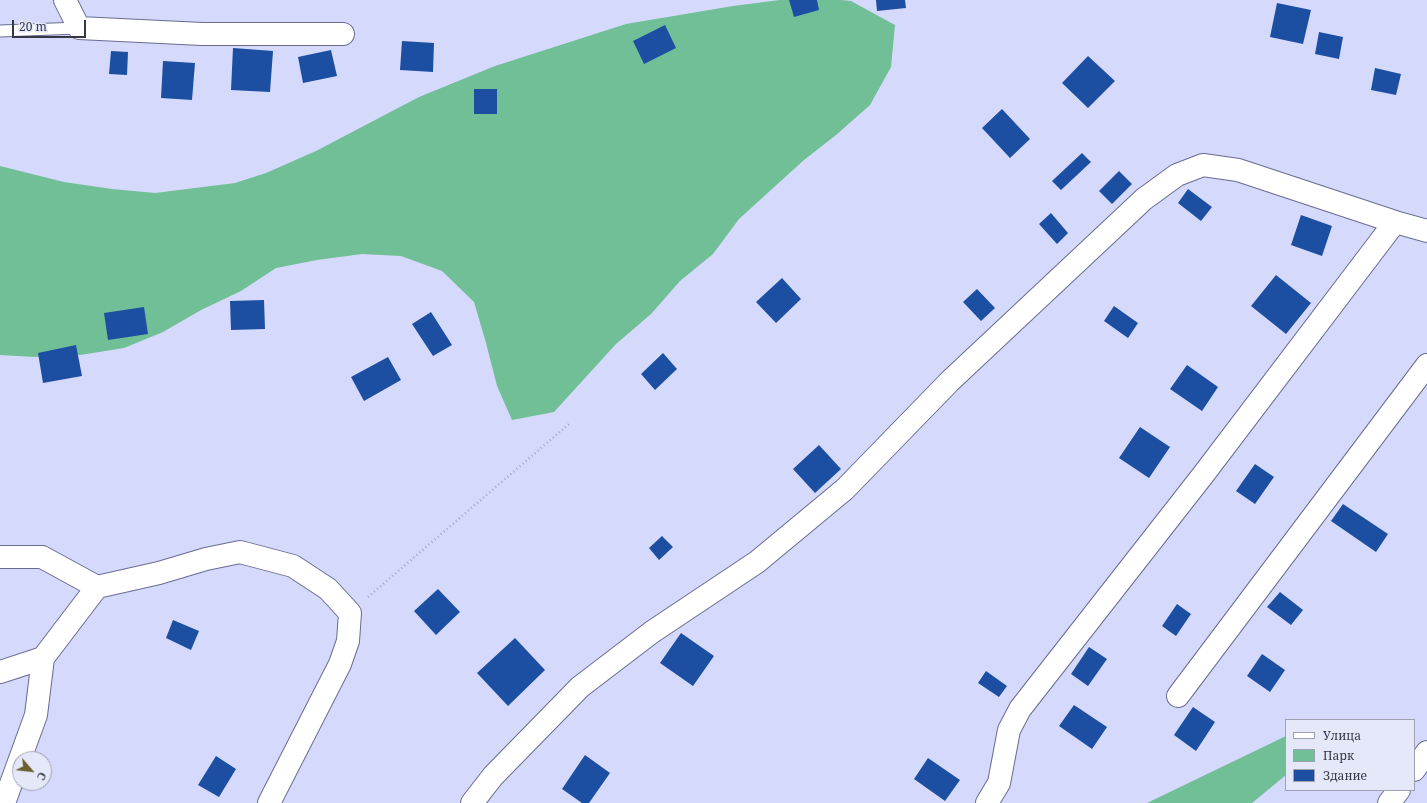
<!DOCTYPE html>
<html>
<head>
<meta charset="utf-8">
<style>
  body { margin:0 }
  #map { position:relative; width:1427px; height:803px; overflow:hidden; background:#d5d9fc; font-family:"Noto Serif",serif }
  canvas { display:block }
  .legend { position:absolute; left:1285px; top:719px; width:130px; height:72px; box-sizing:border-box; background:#e5e8f9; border:1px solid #9fa1b2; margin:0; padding:5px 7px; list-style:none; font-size:12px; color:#353748 }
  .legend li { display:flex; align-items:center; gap:8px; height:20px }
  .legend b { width:20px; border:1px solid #9fa1b2 }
  .north { position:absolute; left:12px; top:751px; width:40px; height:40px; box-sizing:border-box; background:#e5e8f9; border:1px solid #9fa1b2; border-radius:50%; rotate:118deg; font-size:11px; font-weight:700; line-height:16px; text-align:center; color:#353748 }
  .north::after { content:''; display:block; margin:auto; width:14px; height:18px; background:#69602d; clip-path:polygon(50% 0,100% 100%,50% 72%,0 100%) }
  .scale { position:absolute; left:12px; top:20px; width:74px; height:18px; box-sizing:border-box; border:2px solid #353748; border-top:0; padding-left:5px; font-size:12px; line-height:14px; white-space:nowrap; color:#353748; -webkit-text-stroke:3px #e5e8f9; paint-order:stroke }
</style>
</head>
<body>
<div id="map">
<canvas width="1427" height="803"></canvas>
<ul class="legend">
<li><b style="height:5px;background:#fff"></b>Улица</li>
<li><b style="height:11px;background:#71bf96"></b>Парк</li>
<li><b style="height:11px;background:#1c4fa2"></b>Здание</li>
</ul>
<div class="north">С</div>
<div class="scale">20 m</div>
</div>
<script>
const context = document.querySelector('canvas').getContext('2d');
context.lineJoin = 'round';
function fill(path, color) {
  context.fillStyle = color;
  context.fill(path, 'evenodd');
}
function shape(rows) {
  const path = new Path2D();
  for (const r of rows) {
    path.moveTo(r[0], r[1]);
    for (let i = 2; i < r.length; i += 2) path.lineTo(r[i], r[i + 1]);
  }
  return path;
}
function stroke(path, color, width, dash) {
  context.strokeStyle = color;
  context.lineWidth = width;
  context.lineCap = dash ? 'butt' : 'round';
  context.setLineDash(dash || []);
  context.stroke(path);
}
const green = shape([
  [780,0,841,0,851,1,895,25,891,67,870,105,836,135,804,160,739,219,713,254,680,281,651,314,616,344,554,412,512,420,497,386,486,343,474,302,442,271,401,256,362,254,317,260,276,268,241,291,201,310,163,332,124,348,80,355,34,357,0,355,0,166,64,182,112,189,155,193,235,183,266,173,316,151,419,97,495,66,626,24,733,6],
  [1286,736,1286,775,1252,803,1147,803]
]);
const building = shape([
  [789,0,817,0,819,10,794,17],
  [876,0,905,0,906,8,877,11],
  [1277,3,1311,10,1303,44,1270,37],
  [665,25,676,48,644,64,633,41],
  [1319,32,1343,37,1339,59,1315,54],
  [402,41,434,43,433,72,400,70],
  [233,48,273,51,270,92,231,90],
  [331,50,337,76,303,83,298,57],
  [111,51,128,52,127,75,109,74],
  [1088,56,1115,81,1088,108,1062,83],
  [163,61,195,63,192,100,161,98],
  [1375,68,1401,74,1396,95,1371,90],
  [474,89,497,89,497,114,474,114],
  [1002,109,1030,139,1010,158,982,128],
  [1082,153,1091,162,1061,190,1052,181],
  [1119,171,1132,184,1112,204,1099,191],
  [1188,189,1212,207,1201,221,1178,203],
  [1051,213,1068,233,1057,244,1039,224],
  [1301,215,1332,226,1322,256,1291,245],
  [1276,275,1311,303,1286,334,1251,306],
  [782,278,801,299,776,323,756,302],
  [977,289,995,308,981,321,963,302],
  [264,300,265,329,231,330,230,301],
  [1114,306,1138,323,1128,338,1104,321],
  [144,307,148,334,108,340,104,313],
  [431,312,452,345,433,356,412,324],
  [76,345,82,376,43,383,38,353],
  [663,353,677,369,655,390,641,374],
  [388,357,401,380,364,401,351,377],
  [1187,365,1218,387,1202,411,1170,389],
  [1140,427,1170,447,1149,478,1119,458],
  [819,445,841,469,815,493,793,469],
  [1255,464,1274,477,1255,504,1236,491],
  [1343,504,1388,534,1376,552,1331,521],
  [662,536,673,547,659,560,649,548],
  [438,589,460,612,436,635,414,611],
  [1280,592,1303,610,1291,625,1267,607],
  [1177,604,1191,614,1176,636,1162,626],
  [173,620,199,631,191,650,166,638],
  [681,633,714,656,693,686,660,663],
  [515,638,545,670,508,706,477,673],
  [1089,647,1107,659,1088,686,1071,674],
  [1262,654,1285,670,1270,692,1247,676],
  [986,671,1007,686,999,697,978,683],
  [1074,705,1107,727,1092,749,1059,726],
  [1193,707,1215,722,1196,751,1174,735],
  [585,755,610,773,589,803,582,803,562,789],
  [216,756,236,769,219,797,198,785],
  [928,758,960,780,945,801,914,779]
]);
const path = shape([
  [368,597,569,424]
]);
const service = shape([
  [0,31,79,28]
]);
const minor = shape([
  [65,0,79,28,202,34,343,34],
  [0,557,42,557,97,587,159,573,206,559,240,552,293,566,328,589,350,613,348,641,340,664,269,803],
  [0,672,43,658],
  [1178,696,1427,365],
  [20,759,36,715,43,658,97,587],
  [1414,770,1427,752],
  [4,803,20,759],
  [472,803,493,776,580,687,652,632,757,562,845,489,950,381,1144,199,1177,175,1203,165,1238,170,1395,222,1427,231],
  [987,803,999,783,1009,730,1020,709,1203,475,1395,222],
  [1389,803,1399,790]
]);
fill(green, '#71bf96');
fill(building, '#1c4fa2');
stroke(service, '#696c92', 13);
stroke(minor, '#696c92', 24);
stroke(path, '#a3a7c4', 2.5, [1, 3]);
stroke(service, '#fff', 11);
stroke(minor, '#fff', 22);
</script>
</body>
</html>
